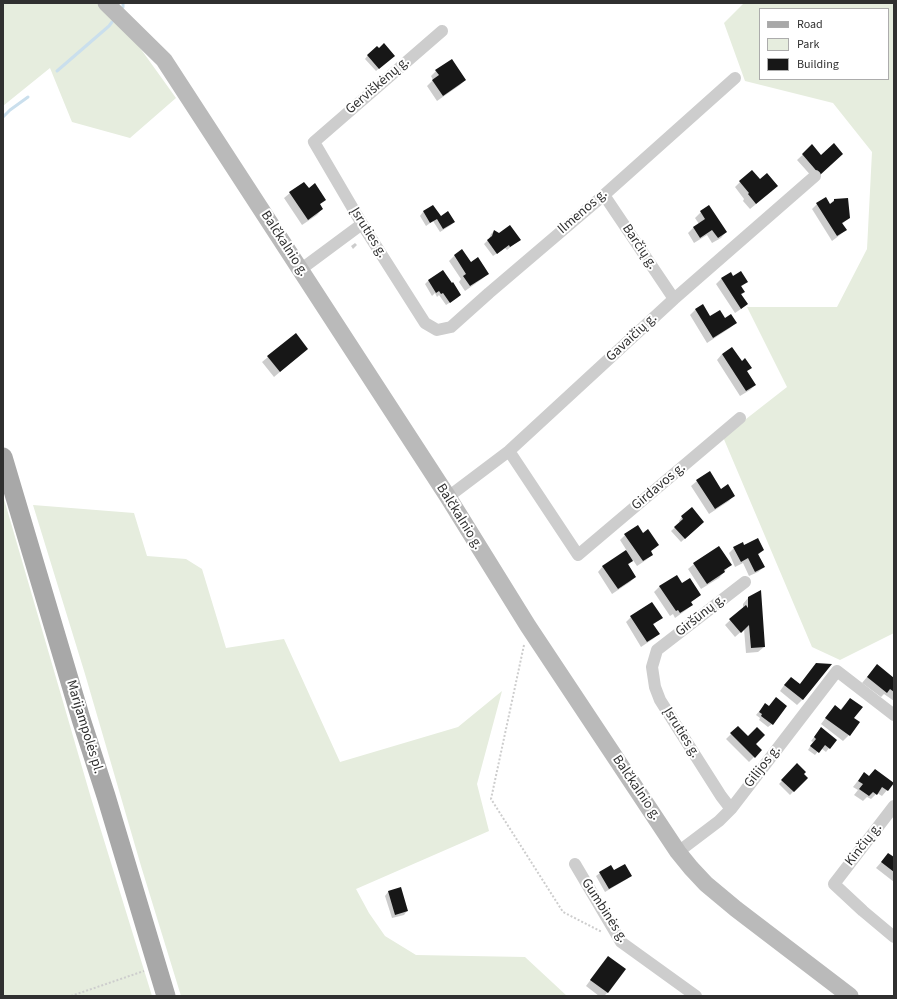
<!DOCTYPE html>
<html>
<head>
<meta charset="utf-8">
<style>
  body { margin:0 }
  #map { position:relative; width:897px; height:999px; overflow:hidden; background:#fff; font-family:"Source Sans 3",sans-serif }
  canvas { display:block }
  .frame { position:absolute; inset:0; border:4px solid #303030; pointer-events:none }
  .legend { position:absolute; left:759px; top:8px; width:130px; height:72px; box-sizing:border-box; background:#fff; border:1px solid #acacac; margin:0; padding:5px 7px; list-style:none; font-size:12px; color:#303030 }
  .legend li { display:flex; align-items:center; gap:8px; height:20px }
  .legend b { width:20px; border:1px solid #acacac }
</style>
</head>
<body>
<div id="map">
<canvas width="897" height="999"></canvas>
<div class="frame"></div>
<ul class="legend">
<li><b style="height:5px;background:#a8a8a8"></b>Road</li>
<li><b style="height:11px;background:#e6edde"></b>Park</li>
<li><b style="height:11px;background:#171717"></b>Building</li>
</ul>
</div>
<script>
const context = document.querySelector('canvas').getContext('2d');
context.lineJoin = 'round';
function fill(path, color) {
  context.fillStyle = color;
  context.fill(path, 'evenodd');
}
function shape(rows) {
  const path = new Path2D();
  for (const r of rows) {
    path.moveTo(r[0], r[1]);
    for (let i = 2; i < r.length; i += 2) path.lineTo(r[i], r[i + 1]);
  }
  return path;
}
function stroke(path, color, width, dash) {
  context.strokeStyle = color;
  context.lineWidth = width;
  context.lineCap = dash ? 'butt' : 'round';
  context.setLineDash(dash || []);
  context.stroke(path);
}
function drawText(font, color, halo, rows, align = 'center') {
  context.font = font + ' "Source Sans 3",sans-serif';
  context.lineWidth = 4;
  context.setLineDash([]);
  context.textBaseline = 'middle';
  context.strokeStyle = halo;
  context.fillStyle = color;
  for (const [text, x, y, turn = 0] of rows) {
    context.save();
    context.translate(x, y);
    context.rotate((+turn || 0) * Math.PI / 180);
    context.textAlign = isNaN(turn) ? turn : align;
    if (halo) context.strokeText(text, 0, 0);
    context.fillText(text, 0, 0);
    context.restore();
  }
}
const green = shape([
  [3,3,100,3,125,27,176,98,130,138,72,122,50,68,3,106],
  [744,3,894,3,894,633,840,660,812,647,723,437,787,387,747,307,837,307,867,249,872,152,833,103,745,81,724,23],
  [760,9,888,9,888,79,760,79],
  [3,499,4,499,91,798,152,996,3,996],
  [33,505,134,513,147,556,186,559,202,569,226,648,284,639,340,762,458,727,502,691,477,784,489,831,356,889,369,913,385,936,416,955,525,957,567,996,181,996,141,866,85,674]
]);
const shadow = shape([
  [368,55,390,59,376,71,365,59],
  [436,71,465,80,460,85,437,101,427,86,433,80,431,76],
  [812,146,821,156,814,179,797,160],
  [740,182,772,191,750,209,743,201,744,199,735,187],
  [308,189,325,200,319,205,322,209,317,215,302,225,284,198,290,193],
  [834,200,849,218,842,224,845,230,840,235,832,241,812,209,817,204,829,205],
  [433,206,440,217,454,222,451,225,440,232,433,221,426,226,420,216,423,212],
  [709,207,726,232,721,238,712,243,707,235,694,243,688,233,693,228,699,224,695,218,701,212],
  [494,231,499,234,519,240,507,250,505,248,493,256,484,244,489,239,491,234],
  [355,243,357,245,353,249,351,246],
  [462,250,471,263,487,274,482,279,465,291,459,282,461,279,449,261,454,256],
  [443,272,460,295,457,298,446,305,439,295,437,297,435,293,432,296,425,284,428,281],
  [733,277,747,281,741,287,744,292,741,295,746,304,741,309,735,313,716,284,721,279],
  [702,305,710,317,724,319,735,323,730,328,707,343,690,315,695,310],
  [307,349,274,377,262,362,268,357],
  [722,354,746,371,755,385,750,390,740,396,717,360],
  [697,481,721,490,734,495,729,501,709,514,691,486],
  [682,517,700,525,681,542,671,531,680,523,679,521],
  [625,535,658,545,650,552,652,554,646,560,637,566,633,560,628,565,635,577,630,582,612,594,598,572,603,566,627,551,620,540],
  [744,546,763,550,758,555,764,567,758,572,749,576,743,563,735,567,729,553,734,548],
  [694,564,730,565,719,578,701,589,688,569],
  [660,586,700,595,690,603,692,605,686,610,675,618,673,614,670,616,654,592],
  [748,598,764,647,758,652,746,653,744,629,735,637,725,625,743,608,743,604],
  [631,617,661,618,653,625,658,634,653,639,641,647,626,622],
  [816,664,802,700,797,705,780,691,785,684,799,685],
  [872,671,894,679,894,701,884,694,881,697,862,683],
  [776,698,772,724,768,727,759,720,760,718,756,715,762,708,768,707],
  [850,699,853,718,858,722,849,735,843,741,821,724,830,712,840,710],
  [738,727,761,750,749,762,726,739],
  [818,732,835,740,826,752,821,748,815,755,808,750,813,742,811,741],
  [797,765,802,774,806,778,790,795,779,784],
  [864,773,869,777,893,783,882,796,877,793,871,799,867,797,863,801,854,795,858,790,853,787],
  [894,859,894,882,876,868,883,860],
  [613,872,630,876,627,879,605,892,596,876,600,873],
  [400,888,407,911,404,915,392,918,385,896,388,892],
  [603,963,624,970,607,993,604,996,599,996,586,986]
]);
const stream = shape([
  [123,7,123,3],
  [57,71,109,26,112,22],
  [3,117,10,110,28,97]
]);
const building = shape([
  [384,43,395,56,379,69,367,55,377,46,379,48],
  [452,59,466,80,443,96,432,80,439,75,435,70],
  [834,143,843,154,820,175,802,154,812,144,821,155],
  [752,170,760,179,767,173,778,186,756,204,748,194,749,193,739,181],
  [304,182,309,188,315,183,326,200,320,204,323,209,308,220,289,192],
  [826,197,830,204,834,201,834,199,848,198,850,218,842,223,847,230,837,236,816,203],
  [433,205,441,216,448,211,455,222,443,229,437,219,430,223,423,211],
  [709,205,727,232,718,238,712,230,700,238,693,227,705,219,700,211],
  [510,225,521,240,510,247,509,245,497,254,487,240,492,236,494,230,499,233],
  [462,249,471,262,478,257,489,274,470,286,463,276,466,274,454,255],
  [443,270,452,283,453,282,461,295,450,303,443,293,441,294,439,291,436,293,428,280],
  [741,271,748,282,741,286,745,292,741,294,748,304,741,309,721,278,731,272,733,276],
  [703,304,710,316,720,310,725,318,731,314,737,323,713,338,695,309],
  [296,333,308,349,280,372,267,356],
  [732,347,742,361,745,358,752,368,747,371,756,385,746,391,722,354],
  [710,471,721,489,728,484,735,496,715,509,696,480],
  [692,507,704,522,685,539,674,527,683,519,681,516],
  [638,525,643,533,648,529,659,545,651,551,653,555,643,561,624,534],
  [758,538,764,550,758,554,765,567,755,572,748,558,741,562,733,547,743,542,744,545],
  [719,546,732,565,724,570,725,572,707,584,693,563],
  [626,550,633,561,628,564,636,577,618,589,602,566],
  [677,575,682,583,690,578,701,595,691,602,693,605,680,613,678,610,676,611,659,586],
  [761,590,765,647,751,648,749,625,741,633,729,619,746,605,748,608,748,597],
  [652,602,663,618,653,624,660,634,647,642,630,616],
  [816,663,832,664,803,700,784,685,791,677,800,684],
  [877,664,894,678,894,692,890,689,887,693,867,677],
  [776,697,787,706,773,725,761,716,762,714,759,712,765,703,769,706],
  [850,698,863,707,854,718,860,722,850,736,825,718,835,705,841,710],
  [738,726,748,736,757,727,765,735,756,744,762,750,755,758,730,733],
  [821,727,837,740,830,749,825,745,819,753,810,746,816,739,814,737],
  [797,763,806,772,804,774,808,778,794,792,781,780],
  [875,769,894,783,888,791,882,787,877,795,873,792,869,796,859,789,863,784,858,781,864,772,869,776],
  [888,853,894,857,894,872,881,862],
  [625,864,632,876,609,889,599,872,611,865,614,870],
  [401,887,408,911,395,915,388,891],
  [608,956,626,969,608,993,590,980]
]);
const path = shape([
  [524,645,491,799,563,912,602,932],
  [71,996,144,971]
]);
const street = shape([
  [442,31,314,142,362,224,425,323,437,330,451,327,489,293,604,195,735,78],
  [604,195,674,299],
  [300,270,362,224],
  [509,451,578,555,740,418],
  [448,497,509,451,674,299,815,176],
  [894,806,834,884,863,911,894,937],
  [731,809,721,796,660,700,655,687,652,667,657,650,745,582],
  [678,852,719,821,731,809,837,671,894,715],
  [575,864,621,942,696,996]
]);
const secondary = shape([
  [106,3,164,60,448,497,528,626,678,852,691,868,706,884,736,909,850,996]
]);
const primary = shape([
  [3,457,81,719,106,796,166,996]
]);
const streetNames = [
  ["Gerviškėnų g.",378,86,-41],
  ["Ilmenos g.",583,212,-41],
  ["Įsruties g.",368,233,58],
  ["Balčkalnio g.",284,244,57],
  ["Barčių g.",639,247,56],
  ["Gavaičių g.",632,338,-43],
  ["Girdavos g.",659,487,-40],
  ["Balčkalnio g.",459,517,58],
  ["Giršūnų g.",701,616,-38],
  ["Marijampolės pl.",84,727,73],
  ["Įsruties g.",681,733,58],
  ["Gilijos g.",763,767,-52],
  ["Balčkalnio g.",636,788,56],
  ["Kinčių g.",864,845,-52],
  ["Gumbinės g.",604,911,57]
];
fill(green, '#e6edde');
fill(shadow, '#0003');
stroke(stream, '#cadfed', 3);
fill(building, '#171717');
stroke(path, '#cdcdcd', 2, [2, 2]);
stroke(street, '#cdcdcd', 12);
stroke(secondary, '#bababa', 17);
stroke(primary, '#a8a8a8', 19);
drawText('14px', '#303030', '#fff', streetNames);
</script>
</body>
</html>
